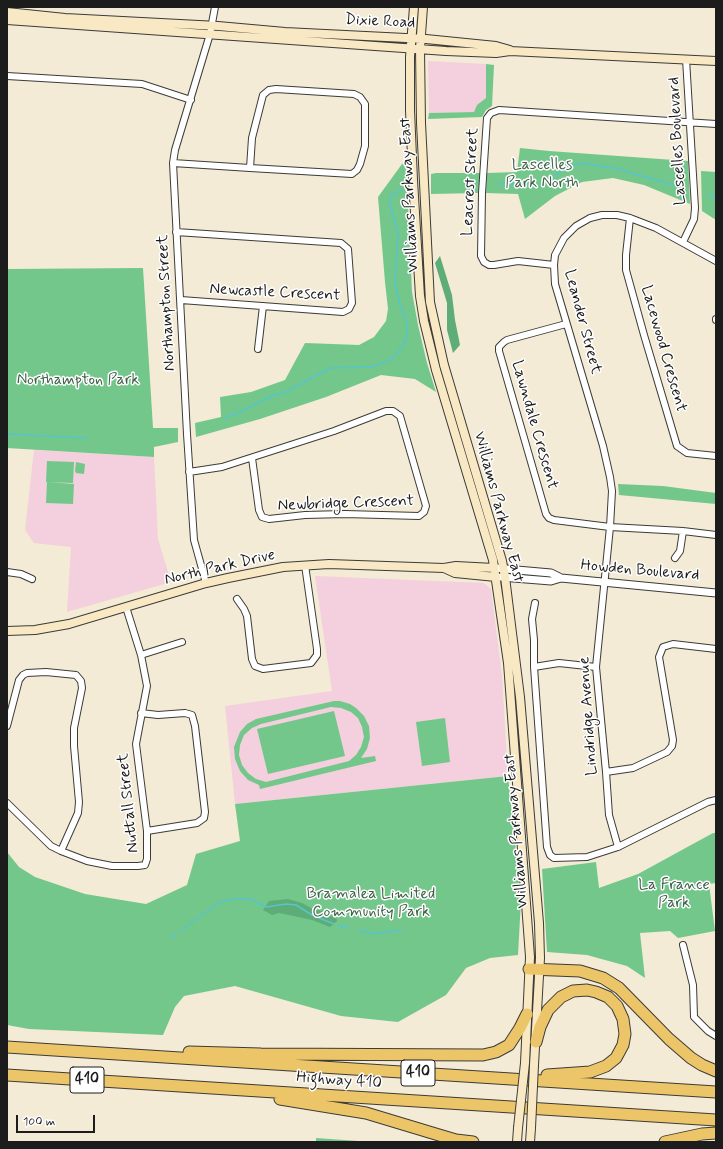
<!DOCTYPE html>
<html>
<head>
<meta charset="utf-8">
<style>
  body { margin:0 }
  #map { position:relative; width:723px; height:1149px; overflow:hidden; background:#f3ebd5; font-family:Mynerve,sans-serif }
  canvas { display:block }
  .frame { position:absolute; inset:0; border:8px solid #1c1c1c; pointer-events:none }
  .scale { position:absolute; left:16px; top:1115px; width:79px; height:18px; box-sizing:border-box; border:2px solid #1c1c1c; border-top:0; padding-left:5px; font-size:12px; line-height:14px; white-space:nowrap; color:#1c1c1c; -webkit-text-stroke:3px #fff; paint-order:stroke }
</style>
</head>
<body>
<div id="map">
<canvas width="723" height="1149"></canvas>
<div class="frame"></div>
<div class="scale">100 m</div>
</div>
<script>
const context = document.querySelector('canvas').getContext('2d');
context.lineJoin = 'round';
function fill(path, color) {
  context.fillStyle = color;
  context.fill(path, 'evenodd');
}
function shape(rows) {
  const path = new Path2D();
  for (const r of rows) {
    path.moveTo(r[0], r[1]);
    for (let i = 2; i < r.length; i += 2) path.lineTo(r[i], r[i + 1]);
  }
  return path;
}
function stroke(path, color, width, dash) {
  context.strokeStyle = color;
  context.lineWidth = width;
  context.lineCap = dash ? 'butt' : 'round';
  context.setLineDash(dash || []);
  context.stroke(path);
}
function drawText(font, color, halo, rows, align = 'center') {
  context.font = font + ' Mynerve,sans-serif';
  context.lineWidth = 3;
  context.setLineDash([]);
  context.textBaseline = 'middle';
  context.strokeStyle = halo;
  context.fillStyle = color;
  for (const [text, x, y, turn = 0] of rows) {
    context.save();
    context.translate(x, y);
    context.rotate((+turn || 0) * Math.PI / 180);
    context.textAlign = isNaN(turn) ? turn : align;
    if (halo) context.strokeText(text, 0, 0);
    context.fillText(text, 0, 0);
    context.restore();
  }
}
const built = shape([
  [428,61,486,64,486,98,478,105,474,112,429,113],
  [34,450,154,457,158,539,171,582,67,612,71,547,34,543,25,530],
  [315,576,484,583,491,589,502,676,508,776,235,804,225,706,332,691]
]);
const green = shape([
  [486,64,494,65,492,106,486,110,482,117,428,119,429,113,474,112,477,105,486,98],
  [520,148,549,151,688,161,690,204,644,185,613,178,582,182,555,196,525,219,518,194,486,193,487,173,517,172],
  [406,163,412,292,418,325,427,363,436,392,415,379,381,375,326,397,260,419,196,437,195,423,221,417,220,397,251,392,285,380,305,343,359,345,374,337,386,321,388,309,385,282,378,197,402,164],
  [701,171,716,172,716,220,702,211],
  [436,173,480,173,478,193,431,194,431,174],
  [143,268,153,428,178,428,178,442,154,447,154,457,7,448,7,269],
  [47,461,74,462,73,483,46,482],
  [76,462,85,464,84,474,76,473,75,471],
  [47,482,74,484,73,504,46,503],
  [618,484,663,486,716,493,716,504,619,495],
  [334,701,340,701,350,704,356,708,364,716,369,726,370,738,367,749,361,758,375,756,376,761,260,789,259,785,248,780,240,771,235,759,234,747,240,732,247,724,256,719],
  [331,707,341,708,351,712,358,718,362,727,364,737,361,747,356,755,349,761,266,782,256,779,248,773,242,765,239,755,240,745,244,735,252,728,261,724],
  [334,711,345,756,268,774,257,729],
  [445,718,450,762,422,766,416,722],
  [508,776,521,900,518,955,490,958,466,968,446,995,398,1022,341,1016,235,986,184,996,175,1007,163,1035,29,1029,7,1025,7,852,19,867,35,877,85,894,146,904,187,885,196,854,240,841,235,804],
  [713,833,716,833,716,883,709,884,715,931,678,938,670,931,640,933,645,978,627,966,605,960,587,955,547,952,542,869,596,862,599,888,638,874],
  [316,1138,373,1142,316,1142]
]);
const forest = shape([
  [440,256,452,295,455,320,460,345,453,353,447,330,447,303,435,263],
  [288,899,302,903,313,909,322,911,337,919,337,921,330,927,312,920,289,915,279,913,272,915,263,910,269,901]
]);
const stream = shape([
  [498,184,506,183,541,186,567,167,582,163,618,169,681,187],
  [709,194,716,200],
  [225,417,235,414,272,396,288,391,330,368,369,367,380,364,392,359,402,347,406,339,407,329,406,319,400,305,395,282,398,234,390,204,391,197,395,193,401,191],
  [7,434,86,438],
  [338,926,349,928],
  [359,930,374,934,401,930],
  [180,931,218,903,233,899,250,899,266,907,286,904,296,905,312,915,334,924],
  [171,938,175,934]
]);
const minor = shape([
  [7,76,142,84,191,100],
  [173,163,250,168,352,174,357,170,360,164,365,146,365,104,360,97,354,94,276,89,269,90,263,95,252,138,250,168],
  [630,218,626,255,626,270,644,335,677,446,687,453,716,456],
  [176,232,341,243,348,249,352,303,349,309,343,312,181,300],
  [683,242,694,219,695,208,686,59],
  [554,265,518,261,494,265,489,265,484,262,481,256,482,193,487,118,491,113,499,110,716,124],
  [716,319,716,320],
  [566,324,507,340,504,342,499,347,499,351,546,514,549,518,554,520,610,527,683,531,716,535],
  [258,349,263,306],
  [189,472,222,467,334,431,386,411,393,411,400,416,426,506,424,512,419,516,345,514,305,515,269,519,262,517,259,510,252,458],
  [675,558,680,551,683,531],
  [7,572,21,574,32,579],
  [206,583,194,540,187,434,173,163,175,150,210,34,215,7],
  [237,599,244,609,247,616,252,659,255,666,263,669,311,663,317,655,317,649,305,565],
  [535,603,532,619,534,640,534,667,547,847,550,855,554,858,587,857,618,847,708,802,716,800],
  [141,655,182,642],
  [534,667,559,663,596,667],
  [141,713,158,715,185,713,192,715,195,726,205,812,204,818,197,823,147,831],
  [7,726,19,680,23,675,27,673,46,672,76,675,81,681,82,688,74,728,74,746,79,802,78,813,61,851],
  [606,772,633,768,667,752,672,746,673,740,659,657,663,647,673,644,716,649],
  [7,803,51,846,61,851,87,861,112,866,138,866,145,865,147,859,147,831,136,744,147,686,141,655,126,607],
  [618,847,609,815,606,772,596,667,610,527,612,491,610,477,603,446,555,284,554,265,555,255,564,238,576,226,590,218,602,215,617,215,630,218,656,228,716,261],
  [683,945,693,985,694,1017,708,1031,716,1036]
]);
const tertiary = shape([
  [494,568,551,573,561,578],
  [501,577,551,581,561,578,716,593]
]);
const secondary = shape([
  [414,7,410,57,410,110,413,180,420,296,424,321,436,370,493,560,508,663,530,957,525,1063],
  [423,7,420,49,421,123,430,302,444,365,502,561,505,577,520,697,539,923,540,958,534,1065],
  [7,12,65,18,218,26,285,32,426,39,496,46,510,50],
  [7,20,446,51,496,53,510,51,716,61],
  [444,568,455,573,496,577],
  [7,631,35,630,69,624,206,583,228,578,283,567,329,564,444,568,456,566,494,568],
  [517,1142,518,1128],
  [530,1142,531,1128]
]);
const motorway = shape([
  [529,969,580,971,603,978,619,988,669,1039,691,1058,702,1065,716,1071],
  [536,1042,540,1027,548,1010,561,997,573,991,587,990,596,992,608,997,617,1006,623,1019,625,1034,623,1045,616,1058,606,1066,590,1072,547,1075],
  [7,1047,716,1092],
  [189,1052,261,1054,483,1055,496,1052,509,1045,520,1028,527,1014],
  [7,1075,716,1120],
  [280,1099,366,1113,439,1135,456,1140,473,1142],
  [665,1142,702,1134,716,1133]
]);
const secondaryBridge = shape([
  [518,1128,525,1063],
  [531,1128,534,1065]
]);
const shields = [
  [418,1073,34],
  [87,1080,34]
];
const shieldNames = [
  ["410",418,1073],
  ["410",87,1080]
];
const streetNames = [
  ["Dixie Road",380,22,3],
  ["Lascelles Boulevard",678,141,-93],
  ["Leacrest Street",471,182,-87],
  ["Williams Parkway East",410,195,-93],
  ["Newcastle Crescent",275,293,3],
  ["Northampton Street",167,303,-93],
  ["Leander Street",582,322,75],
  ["Lacewood Crescent",663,349,74],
  ["Lawndale Crescent",534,425,74],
  ["Newbridge Crescent",346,504,-2],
  ["Williams Parkway East",498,507,75],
  ["North Park Drive",220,568,-13],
  ["Howden Boulevard",640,571,5],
  ["Lindridge Avenue",589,716,-94],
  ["Nuttall Street",129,803,-96],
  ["Williams Parkway East",517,831,-95],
  ["Highway 410",339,1081,4]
];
const parkNames = [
  ["Lascelles",542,166],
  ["Park North",542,184],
  ["Northampton Park",78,381],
  ["La France",674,886],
  ["Park",674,904],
  ["Bramalea Limited",371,895],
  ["Community Park",371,913]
];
fill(built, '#f4cfdd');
fill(green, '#73c78b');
fill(forest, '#5eac77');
stroke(stream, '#57c5cc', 1.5);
stroke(minor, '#3c3b38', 8);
stroke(tertiary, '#3c3b38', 9);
stroke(secondary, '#3c3b38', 10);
stroke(motorway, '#3c3b38', 13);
stroke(minor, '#fff', 6);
stroke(tertiary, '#fff', 7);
stroke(secondary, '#f8e8c3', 8);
stroke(motorway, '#edc569', 11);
stroke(secondaryBridge, '#3c3b38', 10, []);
stroke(secondaryBridge, '#f8e8c3', 8);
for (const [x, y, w] of shields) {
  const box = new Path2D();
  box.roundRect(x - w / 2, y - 13, w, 26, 3);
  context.fillStyle = '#fff';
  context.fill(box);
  stroke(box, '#1c1c1c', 1);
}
drawText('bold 15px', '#1c1c1c', null, shieldNames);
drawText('16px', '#1c1c1c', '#fff', streetNames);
drawText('16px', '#3f6048', '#fff', parkNames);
</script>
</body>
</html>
